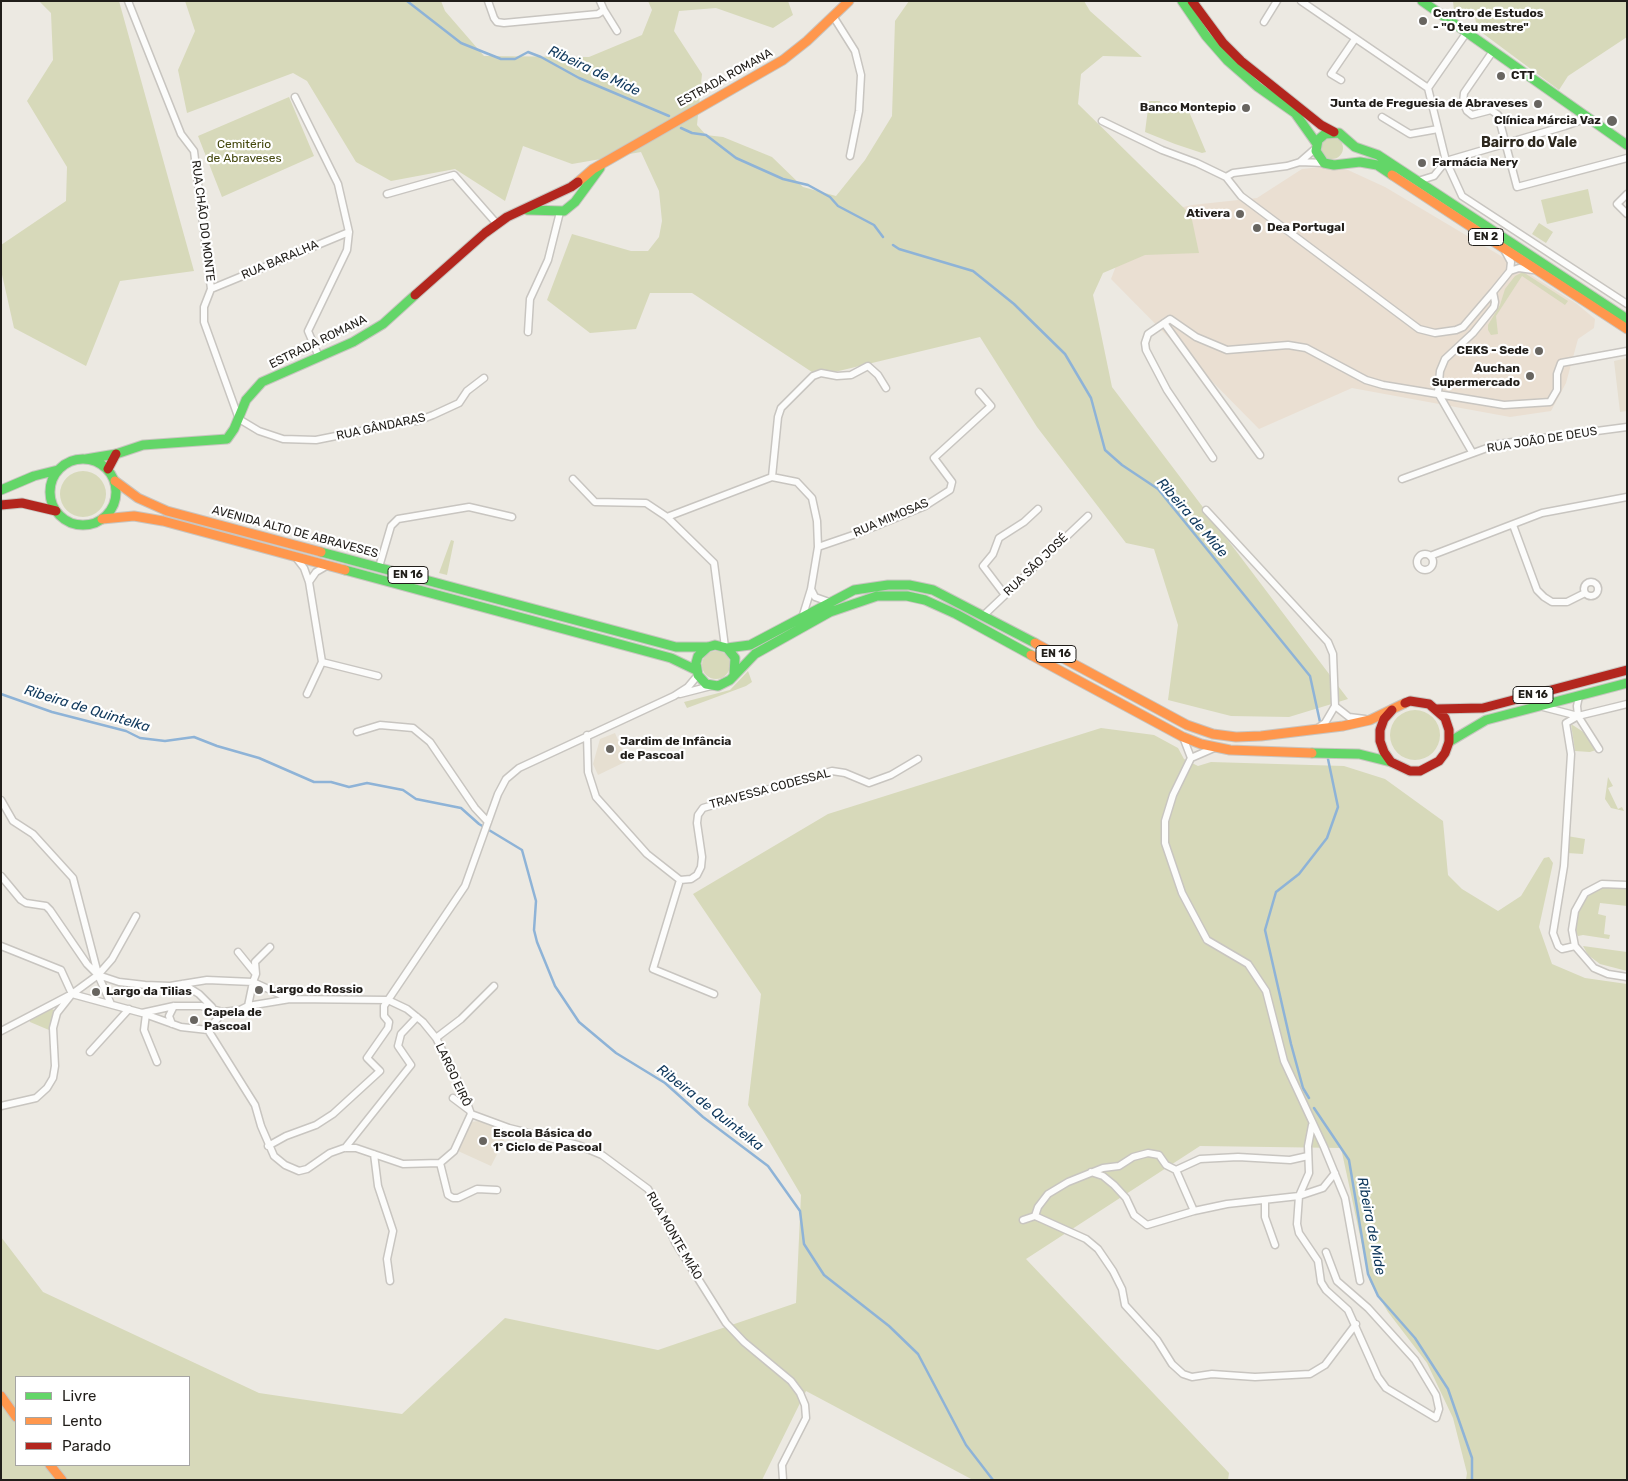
<!DOCTYPE html>
<html>
<head>
<meta charset="utf-8">
<style>
  body { margin:0 }
  #map { position:relative; width:1628px; height:1481px; overflow:hidden; background:#ece9e2; font-family:Rubik,sans-serif }
  canvas { display:block }
  .frame { position:absolute; inset:0; border:2px solid #211e1a; pointer-events:none }
  .legend { position:absolute; left:15px; top:1376px; width:175px; height:90px; box-sizing:border-box; background:#fff; border:1px solid #a6a5a3; margin:0; padding:6px 9px; list-style:none; font-size:15px; color:#211e1a }
  .legend li { display:flex; align-items:center; gap:10px; height:25px }
  .legend b { width:25px; border:1px solid #a6a5a3 }
</style>
</head>
<body>
<div id="map">
<canvas width="1628" height="1481"></canvas>
<div class="frame"></div>
<ul class="legend">
<li><b style="height:6px;background:#63d668"></b>Livre</li>
<li><b style="height:6px;background:#ff974d"></b>Lento</li>
<li><b style="height:6px;background:#b3261e"></b>Parado</li>
</ul>
</div>
<script>
const context = document.querySelector('canvas').getContext('2d');
context.lineJoin = 'round';
function fill(path, color) {
  context.fillStyle = color;
  context.fill(path, 'evenodd');
}
function shape(rows) {
  const path = new Path2D();
  for (const r of rows) {
    if (r.length === 3) {
      path.moveTo(r[0] + r[2], r[1]);
      path.arc(r[0], r[1], r[2], 0, 2 * Math.PI);
      continue;
    }
    path.moveTo(r[0], r[1]);
    for (let i = 2; i < r.length; i += 2) path.lineTo(r[i], r[i + 1]);
  }
  return path;
}
function stroke(path, color, width, dash) {
  context.strokeStyle = color;
  context.lineWidth = width;
  context.lineCap = dash ? 'butt' : 'round';
  context.setLineDash(dash || []);
  context.stroke(path);
}
function drawText(font, color, halo, rows, align = 'center') {
  context.font = font + ' Rubik,sans-serif';
  context.lineWidth = 4.5;
  context.setLineDash([]);
  context.textBaseline = 'middle';
  context.strokeStyle = halo;
  context.fillStyle = color;
  for (const [text, x, y, turn = 0] of rows) {
    context.save();
    context.translate(x, y);
    context.rotate((+turn || 0) * Math.PI / 180);
    context.textAlign = isNaN(turn) ? turn : align;
    if (halo) context.strokeText(text, 0, 0);
    context.fillText(text, 0, 0);
    context.restore();
  }
}
const built = shape([
  [1627,358,1627,411,1620,412,1614,361],
  [615,733,627,761,598,775,593,764,600,739],
  [478,1121,509,1131,491,1166,458,1151,471,1122]
]);
const industrial = shape([
  [1321,167,1348,170,1385,187,1496,253,1577,304,1595,319,1594,328,1578,339,1566,383,1551,411,1510,417,1352,388,1259,429,1111,279,1124,245,1161,212,1192,205,1257,198,1302,169]
]);
const green = shape([
  [39,1,119,1,194,271,120,281,86,366,14,328,1,270,1,245,66,201,67,167,27,101,53,60,51,13],
  [185,1,441,1,445,11,484,56,589,57,642,35,652,10,648,1,788,1,793,15,773,28,716,8,679,11,674,31,702,74,697,125,706,135,723,137,772,157,803,187,836,196,865,160,892,116,895,21,909,1,1084,1,1090,11,1142,57,1103,56,1081,74,1078,104,1191,215,1199,253,1145,255,1103,273,1093,295,1112,387,1348,699,1289,717,1231,716,1168,700,1178,625,1154,549,1126,543,1037,427,980,337,818,376,692,293,650,293,636,329,590,333,547,300,572,234,631,251,648,251,659,237,662,221,659,191,641,152,572,164,523,146,505,201,455,169,391,181,356,162,307,81,293,73,187,113,178,70,195,31],
  [1453,1,1627,1,1627,37,1568,76,1559,90,1477,29,1474,10,1454,11],
  [289,97,314,156,222,197,198,136],
  [1149,101,1160,101,1164,110,1172,113,1180,110,1185,102,1206,152,1202,153,1175,144,1145,132],
  [1332,148,11],
  [1588,189,1593,213,1547,224,1541,200],
  [1539,223,1553,232,1546,243,1532,234],
  [1523,272,1568,301,1565,305,1522,276,1496,316,1498,334,1491,335,1488,330,1488,325,1500,305,1505,289,1515,276],
  [83,494,23],
  [451,540,454,541,447,575,439,573],
  [716,665,14],
  [748,671,752,682,746,686,687,708,684,702,730,690],
  [1415,735,25],
  [1571,724,1585,733,1596,750,1590,752,1575,751],
  [1101,728,1154,735,1178,748,1184,759,1198,766,1211,762,1344,766,1385,779,1443,821,1448,875,1462,889,1498,911,1521,896,1544,858,1549,857,1553,863,1539,927,1552,964,1585,978,1627,984,1627,1480,1466,1480,1467,1473,1453,1418,1427,1363,1388,1312,1370,1282,1341,1148,1200,1146,1026,1259,1229,1473,1228,1480,973,1480,806,1391,762,1480,1,1480,1,1237,43,1292,259,1393,402,1414,505,1318,658,1350,796,1303,801,1195,748,1105,761,994,693,894,828,814],
  [16,1377,189,1377,189,1465,16,1465],
  [1608,777,1613,786,1608,788,1618,809,1622,807,1624,811,1611,808,1605,799],
  [1567,836,1585,839,1583,854,1567,853],
  [1614,886,1627,888,1627,906,1600,903,1598,914,1606,916,1604,934,1610,935,1609,939,1583,935,1578,936,1575,930,1577,913,1584,898,1602,887],
  [1583,946,1627,952,1627,971,1600,964,1588,955],
  [50,1008,54,1010,49,1030,30,1022,29,1020]
]);
const stream = shape([
  [407,1,461,43,501,59,515,59,528,52,541,57,579,78,669,116],
  [681,128,692,133,706,135,736,158,783,179,808,185,830,197,838,206,874,225,883,237],
  [893,245,899,249,973,271,1014,304,1065,354,1091,398,1105,450,1122,465,1158,489,1310,676,1320,722],
  [1,694,52,712,126,731,140,738,165,741,194,737,217,746,259,758,314,782,331,782,349,787,367,783,403,790,416,799,461,808,479,824,522,850,536,901,534,930,537,942,555,986,579,1022,616,1053,665,1083,703,1117,768,1166,800,1211,804,1244,824,1275,889,1326,918,1354,966,1445,993,1480],
  [1309,1098,1303,1088,1291,1044,1265,930,1276,892,1299,874,1327,838,1338,807,1328,759],
  [1314,1108,1349,1160,1368,1274,1378,1296,1415,1338,1448,1389,1472,1458,1472,1480]
]);
const street = shape([
  [128,1,181,134,194,151,211,289,204,307,204,322,239,419,259,431,283,439,316,440,381,427,396,422,417,421,433,415,459,403,467,391,484,378],
  [488,1,494,18,497,22,504,23,598,14,604,10,600,1],
  [1301,1,1428,88,1446,161,1462,196,1627,304],
  [604,10,617,31],
  [833,16,855,51,861,75,859,111,850,156],
  [1264,22,1277,1],
  [1493,51,1464,93,1463,102,1467,111,1472,115,1491,110,1498,115,1517,187,1627,158],
  [1341,80,1331,74,1355,39],
  [1428,88,1467,32],
  [295,97,338,184,349,232,347,250,308,331,319,357],
  [1382,117,1410,134,1438,129],
  [1102,121,1162,150,1197,163,1226,177,1233,173,1287,166,1300,162,1324,163],
  [1300,162,1316,148],
  [1226,177,1241,196,1419,329,1435,333,1456,330,1463,327,1493,292],
  [1418,181,1434,176,1446,161,1565,126,1582,120,1584,116],
  [387,194,454,175,497,224],
  [1627,194,1617,204,1627,214],
  [1510,271,1519,268,1533,270],
  [211,289,349,232],
  [1164,323,1260,455],
  [528,332,530,299,548,260,560,212],
  [1472,452,1438,393,1440,371,1445,359,1473,333,1494,307,1495,302,1493,292,1510,271,1511,262,1505,251],
  [1213,458,1167,390,1146,350,1145,343,1148,334,1170,319,1196,337,1227,350,1288,345,1306,348,1366,380,1383,385,1504,405,1550,402,1557,390,1557,374,1561,363,1627,351],
  [772,477,778,417,781,408,813,376,821,373,837,376,851,375,868,366,878,375,886,388],
  [573,479,595,502,646,503,667,517,714,563,725,647],
  [1402,479,1498,444,1627,427],
  [1206,510,1328,642,1333,654,1335,706,1325,723,1318,728],
  [667,517,772,477,797,482,812,498,817,521,818,547,811,589,803,615],
  [1513,525,1537,590,1544,597,1552,602,1567,602,1585,593],
  [818,547,856,534,925,506,950,490,952,482,934,458,991,406,979,392],
  [1425,562,8],
  [1430,556,1542,513,1627,497],
  [297,559,304,568,309,582,322,662,378,676],
  [379,567,391,526,398,519,469,507,512,517],
  [1591,589,7],
  [309,582,316,572,328,565],
  [811,589,815,597,829,602],
  [1005,595,983,566,993,554,999,538,1024,522,1038,509],
  [984,615,1088,516],
  [307,694,322,662],
  [680,694,711,686],
  [1579,696,1577,706,1578,716,1599,749],
  [1335,706,1349,717,1365,719],
  [1543,707,1578,716],
  [357,732,380,725,413,728,430,742,475,808,488,822],
  [587,735,588,772,596,797,647,854,680,880,653,969,714,994],
  [1183,737,1191,758],
  [1214,748,1191,758,1173,795,1165,821,1165,843,1182,893,1207,940,1248,964,1266,991,1284,1061,1324,1147,1345,1198,1360,1281],
  [1,800,13,821,33,834,73,878,98,974],
  [1,876,21,900,26,903,46,906,50,910,87,964,98,975,119,982,145,985,170,986,207,980,253,982,256,974,255,962,270,947],
  [680,880,691,879,697,875,701,867,702,857,697,823,698,815,703,808,832,771,845,773,869,783,891,775,918,759],
  [1627,885,1602,884,1585,893,1575,911,1572,930,1575,946,1594,968,1608,974,1627,977],
  [1,946,61,970,72,994],
  [1575,946,1562,949,1558,946,1553,933,1564,866,1571,754,1566,723,1578,716,1627,704],
  [238,952,255,973],
  [98,975,112,959,136,916],
  [183,984,199,994,212,1007],
  [290,999,253,982,248,1006,290,999,388,1000,407,1009,423,1022,436,1038,462,1089,471,1114],
  [111,1004,98,975,72,994,142,1013,174,1006,201,1006,223,1012,208,1030,181,1027,142,1013],
  [223,1012,240,1010,248,1006],
  [146,1014,144,1030,157,1062],
  [172,1024,169,1016,174,1006],
  [208,1030,255,1105,261,1126,274,1156,285,1165,299,1171,307,1169,330,1153,344,1148,356,1148,403,1164,440,1163,454,1151,471,1114],
  [1,1031,68,996],
  [436,1038,461,1019,494,986],
  [90,1052,129,1009],
  [453,1098,469,1110],
  [1,1106,36,1098,47,1088,53,1078,55,1066,53,1028,57,1013,72,994],
  [471,1114,509,1128,578,1145,602,1155,648,1189,660,1209,675,1242,726,1323,744,1342,791,1381,800,1393,805,1405,806,1418,782,1465,783,1480],
  [1312,1125,1308,1146,1309,1173,1299,1196,1297,1224,1299,1233,1318,1261,1321,1282,1326,1290,1348,1310,1378,1377,1386,1388,1436,1418,1439,1409,1436,1395,1415,1360,1368,1308,1337,1281,1326,1252],
  [268,1146,286,1136,316,1125,333,1114,380,1071,367,1058,388,1028,389,1022,384,1016,384,1006,465,886,498,794,506,779,519,768,674,696,688,687,698,675],
  [345,1148,411,1065,398,1046,401,1034,417,1017],
  [374,1154,378,1186,393,1231,387,1259,390,1281],
  [440,1163,448,1195,453,1198,458,1198,477,1189,497,1190],
  [1176,1170,1200,1159,1238,1157,1290,1160,1308,1156],
  [1091,1172,1103,1176,1114,1185,1126,1198,1134,1215,1147,1225,1194,1211],
  [1265,1200,1265,1217,1275,1245],
  [1035,1216,1086,1239,1098,1249,1113,1271,1122,1289,1125,1305,1157,1340,1172,1364,1183,1374,1192,1377,1212,1374,1255,1377,1310,1374,1325,1365,1356,1324],
  [1023,1220,1035,1216,1038,1207,1048,1194,1068,1182,1103,1168,1119,1166,1133,1157,1148,1153,1159,1155,1166,1165,1176,1170,1194,1211,1227,1204,1299,1196,1323,1188,1335,1173]
]);
const fast = shape([
  [1182,1,1206,36,1227,60,1258,87,1295,113,1317,144],
  [1422,1,1627,145],
  [1392,175,1377,165,1360,162,1334,165,1324,163,1316,151,1318,140,1325,134,1339,133,1355,147,1378,155,1627,319],
  [527,210,564,211,575,202,600,168],
  [86,459,116,454,143,445,227,439,234,429,246,400,262,382,353,342,383,324,415,295],
  [83,492,33],
  [1,490,34,476,58,470],
  [321,552,676,647,707,647],
  [345,570,671,658,696,670],
  [727,648,750,645,854,590,888,585,909,585,933,590,1035,643],
  [734,675,735,658,727,648,715,645,708,647,698,656,696,663,698,675,706,684,718,686,730,680,755,654,830,612,877,596,907,596,925,600,956,614,1031,655],
  [1449,742,1486,720,1627,683],
  [1312,753,1359,754,1391,762]
]);
const slow = shape([
  [1392,175,1627,329],
  [578,182,593,169,783,60,807,41,849,1],
  [115,481,138,498,167,511,321,552],
  [102,519,134,516,163,521,345,570],
  [1035,643,1187,725,1213,734,1236,737,1261,736,1343,726,1370,720,1405,703],
  [1031,655,1183,737,1201,744,1230,750,1312,753],
  [1,1396,16,1417],
  [50,1465,62,1480]
]);
const jam = shape([
  [1192,1,1223,43,1241,61,1321,125,1334,132],
  [415,295,485,233,507,217,571,187,578,182],
  [108,469,116,454],
  [1,505,22,503,56,511],
  [1437,709,1483,708,1627,670],
  [1392,710,1384,719,1380,730,1380,741,1384,752,1391,762,1410,771,1420,771,1439,761,1445,753,1449,742,1449,730,1445,718,1429,704,1410,701,1405,703]
]);
const markers = [
  [1423,21,5,"#686560"],
  [1501,76,5,"#686560"],
  [1538,104,5,"#686560"],
  [1246,108,5,"#686560"],
  [1612,121,6,"#686560"],
  [1422,163,5,"#686560"],
  [1240,214,5,"#686560"],
  [1257,228,5,"#686560"],
  [1539,351,5,"#686560"],
  [1530,376,5,"#686560"],
  [610,749,5,"#686560"],
  [259,990,5,"#686560"],
  [96,992,5,"#686560"],
  [194,1020,5,"#686560"],
  [483,1141,5,"#686560"]
];
const shields = [
  [1486,237,35],
  [408,575,40],
  [1056,654,40],
  [1533,695,40]
];
const shieldNames = [
  ["EN 2",1486,237],
  ["EN 16",408,575],
  ["EN 16",1056,654],
  ["EN 16",1533,695]
];
const poiNames = [
  ["Centro de Estudos",1433,14],
  ["- \"O teu mestre\"",1433,28],
  ["CTT",1511,76],
  ["Junta de Freguesia de Abraveses",1528,104,"right"],
  ["Banco Montepio",1236,108,"right"],
  ["Clínica Márcia Vaz",1601,121,"right"],
  ["Farmácia Nery",1432,163],
  ["Ativera",1230,214,"right"],
  ["Dea Portugal",1267,228],
  ["CEKS - Sede",1529,351,"right"],
  ["Auchan",1520,369,"right"],
  ["Supermercado",1520,383,"right"],
  ["Jardim de Infância",620,742],
  ["de Pascoal",620,756],
  ["Largo do Rossio",269,990],
  ["Largo da Tilias",106,992],
  ["Capela de",204,1013],
  ["Pascoal",204,1027],
  ["Escola Básica do",493,1134],
  ["1º Ciclo de Pascoal",493,1148]
];
const streetNames = [
  ["ESTRADA ROMANA",725,78,-29],
  ["RUA CHÃO DO MONTE",203,221,83],
  ["RUA BARALHA",280,260,-23],
  ["ESTRADA ROMANA",318,342,-26],
  ["RUA GÂNDARAS",381,427,-12],
  ["RUA JOÃO DE DEUS",1542,440,-9],
  ["RUA MIMOSAS",891,518,-23],
  ["AVENIDA ALTO DE ABRAVESES",295,532,15],
  ["RUA SÃO JOSÉ",1036,565,-44],
  ["TRAVESSA CODESSAL",770,789,-15],
  ["LARGO EIRÔ",453,1075,65],
  ["RUA MONTE MIÃO",674,1236,60]
];
const parkNames = [
  ["Cemitério",244,145],
  ["de Abraveses",244,159]
];
const waterNames = [
  ["Ribeira de Mide",594,71,25],
  ["Ribeira de Mide",1192,518,49],
  ["Ribeira de Quintelka",87,709,17],
  ["Ribeira de Quintelka",710,1108,38],
  ["Ribeira de Mide",1371,1226,79]
];
const neighbourhoodNames = [
  ["Bairro do Vale",1529,143]
];
fill(built, '#e6dfd1');
fill(industrial, '#eadfd2');
fill(green, '#d7d9ba');
stroke(stream, '#8eb3d7', 2.5);
stroke(street, '#c8c5c0', 9);
stroke(fast, '#c8c5c0', 11);
stroke(slow, '#c8c5c0', 11);
stroke(jam, '#c8c5c0', 11);
stroke(street, '#fcfcfb', 6);
stroke(fast, '#63d668', 9);
stroke(slow, '#ff974d', 9);
stroke(jam, '#b3261e', 9);
for (const [x, y, r, color] of markers) {
  const dot = new Path2D();
  dot.arc(x, y, r, 0, 2 * Math.PI);
  context.fillStyle = color;
  context.fill(dot);
  stroke(dot, '#fff', 2);
}
for (const [x, y, w] of shields) {
  const box = new Path2D();
  box.roundRect(x - w / 2, y - 8.5, w, 17, 4);
  context.fillStyle = '#fff';
  context.fill(box);
  stroke(box, '#211e1a', 1);
}
drawText('bold 11px', '#211e1a', null, shieldNames);
drawText('bold 12px', '#211e1a', '#fff', poiNames, 'left');
drawText('12px', '#211e1a', '#fff', streetNames);
drawText('12px', '#43470c', '#fff', parkNames);
drawText('italic 14px', '#0f385c', '#fff', waterNames);
drawText('bold 14px', '#2e291f', '#fff', neighbourhoodNames);
</script>
</body>
</html>
